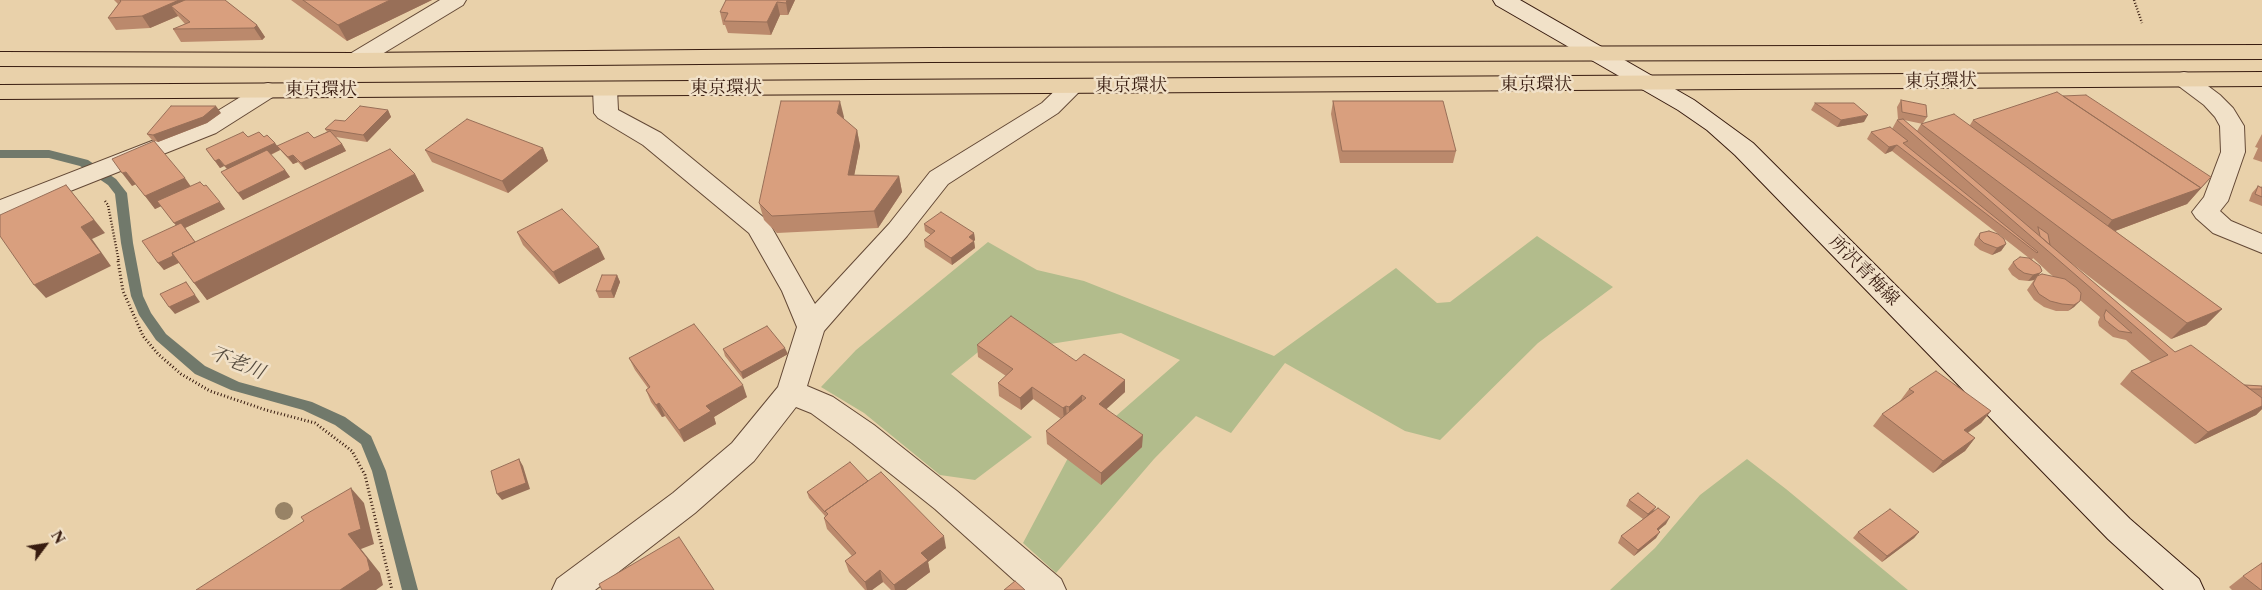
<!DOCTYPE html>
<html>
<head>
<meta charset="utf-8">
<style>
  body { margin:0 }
  #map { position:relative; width:2262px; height:590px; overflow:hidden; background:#e9d1aa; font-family:"Libre Caslon Text",serif }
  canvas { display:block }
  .north { position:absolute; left:20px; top:520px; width:50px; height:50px; -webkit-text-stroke:4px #f1e1c8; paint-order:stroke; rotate:59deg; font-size:14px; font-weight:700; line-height:20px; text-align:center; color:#381c10 }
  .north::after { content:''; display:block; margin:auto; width:18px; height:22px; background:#381c10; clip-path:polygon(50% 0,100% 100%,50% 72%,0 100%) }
</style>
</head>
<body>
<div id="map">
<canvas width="2262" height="590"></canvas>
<div class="north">N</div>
</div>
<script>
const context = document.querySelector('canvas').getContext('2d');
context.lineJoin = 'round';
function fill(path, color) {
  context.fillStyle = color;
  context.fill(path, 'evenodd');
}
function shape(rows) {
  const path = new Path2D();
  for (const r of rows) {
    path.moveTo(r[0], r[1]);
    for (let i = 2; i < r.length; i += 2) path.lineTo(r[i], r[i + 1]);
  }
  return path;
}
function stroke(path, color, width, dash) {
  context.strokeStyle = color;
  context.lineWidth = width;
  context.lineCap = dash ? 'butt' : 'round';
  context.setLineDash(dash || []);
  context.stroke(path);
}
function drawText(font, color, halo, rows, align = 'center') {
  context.font = font + ' "Libre Caslon Text","Noto Serif JP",serif';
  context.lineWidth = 5;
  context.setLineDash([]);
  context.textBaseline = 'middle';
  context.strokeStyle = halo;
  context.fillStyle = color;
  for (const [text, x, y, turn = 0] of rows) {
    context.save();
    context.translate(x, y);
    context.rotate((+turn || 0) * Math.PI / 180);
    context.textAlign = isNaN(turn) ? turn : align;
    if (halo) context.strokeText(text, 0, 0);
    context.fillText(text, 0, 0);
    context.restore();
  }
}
const green = shape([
  [1537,236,1613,287,1538,343,1440,440,1405,431,1285,363,1231,433,1196,416,1154,459,1056,573,1023,543,1068,458,1180,360,1121,333,1050,344,988,344,951,374,1032,437,975,480,940,475,864,413,821,387,856,350,988,242,1037,270,1084,281,1274,356,1396,268,1437,303,1450,302],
  [1747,459,1786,489,1908,590,1610,590,1655,548,1700,495]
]);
const stream = shape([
  [0,150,49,150,88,160,116,179,127,193,133,243,143,296,151,313,166,334,205,366,239,382,312,402,345,417,371,436,386,471,418,590,402,590,372,471,361,444,335,425,303,410,231,390,195,374,156,340,139,315,131,296,121,243,115,194,108,185,80,166,49,158,0,158,0,150]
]);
const pathFar1 = shape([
  [2134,0,2142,23],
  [105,201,108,205,119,262]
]);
const path = shape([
  [118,261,123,291,143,336,158,354,181,374,210,391,266,410,315,423,352,451,365,475,392,590]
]);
const street = shape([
  [440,0,466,0,463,5,364,65,356,67,348,65,345,60,348,55,440,0],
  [2184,72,2192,74,2220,95,2233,108,2244,126,2245,152,2228,201,2220,211,2231,221,2262,234,2262,253,2213,233,2196,218,2192,212,2204,197,2221,152,2220,126,2215,117,2204,105,2176,84,2172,79,2176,74,2184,72],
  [1073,79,1081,81,1085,86,1058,113,948,184,907,236,824,331,807,386,833,397,874,425,957,491,1061,579,1066,590,1025,590,935,509,852,443,811,413,796,407,754,461,695,513,595,590,552,590,557,579,673,493,732,443,778,387,797,327,782,291,749,233,643,145,598,118,594,113,593,89,597,84,605,82,613,84,617,89,618,110,661,133,768,221,815,304,889,224,930,172,1042,103,1065,81,1073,79],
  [268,83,276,85,280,90,276,95,216,133,0,219,0,200,198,123,260,85,268,83]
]);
const secondary = shape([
  [1493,0,1520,0,1694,100,1753,143,2130,519,2199,579,2204,590,2164,590,2108,539,1735,155,1707,130,1678,110,1496,5,1493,0]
]);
const highway = shape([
  [2262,45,2262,59,931,62,356,67,0,66,0,52,356,53,931,48,2262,45],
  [2262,72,2262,86,0,99,0,85,2262,72]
]);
const trees = [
  [284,511]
];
const wall = shape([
  [114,0,225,0,257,25,265,37,262,40,181,42,173,29,185,24,178,16,150,28,116,30,108,18,118,4],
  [291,0,432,0,347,41],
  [726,0,795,0,788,15,780,15,771,35,728,33,725,25,723,25,720,12],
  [2063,96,2211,177,2187,204,2115,231,2222,309,2206,325,2171,339,2070,262,2175,352,2245,385,2262,386,2262,397,2260,397,2262,398,2262,409,2256,415,2195,444,2120,384,2131,371,2151,362,2126,340,2113,337,2099,326,2098,322,2100,317,2080,300,2074,307,2068,311,2056,311,2044,307,2034,300,2027,290,2034,280,2028,281,2019,280,2012,275,2008,269,2013,262,2029,258,1892,151,1885,154,1867,139,1871,132,1892,129,1897,120,1901,119,1898,119,1897,107,1901,100,1927,117,1923,123,1970,125,1973,120],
  [1904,120,1923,124,1921,124,1917,131],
  [2033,258,2049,273,2054,277,2038,275,2042,271,2032,260],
  [1333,101,1456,151,1453,163,1340,163,1331,114],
  [1815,103,1864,122,1837,127,1811,110],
  [388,110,391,117,367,142,336,137,342,144,346,151,305,170,298,162,293,164,282,152,277,146,314,138,327,132,325,129,345,121],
  [221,113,207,123,158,142,154,141,190,186,204,186,225,209,185,228,195,242,415,174,424,191,207,300,179,263,164,270,158,263,176,225,161,206,155,209,136,184,132,186,154,141,152,140,147,134],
  [844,117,843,119,857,130,860,146,854,175,899,176,902,192,878,228,777,233,764,220,759,203],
  [2262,134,2262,162,2253,159,2258,148,2255,147],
  [248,137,264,137,275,143,280,150,271,155,285,170,290,177,243,200,221,172,227,169,224,166,220,168,206,149],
  [543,148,548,161,508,193,432,162,425,150],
  [2258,186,2261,187,2262,186,2262,206,2249,201,2252,193],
  [924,224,974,233,975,240,974,241,975,248,952,265,925,247,924,240,931,235,925,231],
  [517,232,605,259,559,284,523,245],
  [1980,233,2006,244,2001,251,1992,255,1980,250,1974,245,1975,240],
  [617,275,620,282,614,298,599,298,596,291],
  [977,345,1076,361,1125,380,1125,392,1106,409,1142,447,1101,485,1047,444,1046,431,1061,419,1033,399,1021,410,999,396,998,383,1006,376,978,357],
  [723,349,788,354,743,379,725,356],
  [629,358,747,397,714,417,716,424,684,442,665,416,662,417,651,402,646,390,648,388,635,370],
  [1909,389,1991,411,1981,423,1968,433,1975,438,1965,451,1933,473,1873,426,1882,414,1900,401],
  [868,481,946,548,928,562,930,572,906,590,891,590,883,582,872,590,865,590,849,572,845,561,852,556,827,529,824,518,825,516,809,498,807,492],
  [1629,500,1656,507,1653,511,1666,524,1658,530,1656,538,1634,556,1618,543,1621,536,1643,519,1626,506],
  [1858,532,1919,532,1914,538,1882,562,1853,538],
  [2243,576,2262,590,2232,590,2229,587]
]);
const shadedWall = shape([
  [179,0,215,0,171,6,178,16,150,28,142,16],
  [390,0,432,0,347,41,338,25],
  [787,0,795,0,788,15,786,3],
  [777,2,780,15,771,35,767,22],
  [257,25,265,37,262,40,254,28],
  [840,101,844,117,840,130,837,113],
  [216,106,221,113,207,123,158,142,153,135],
  [388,110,391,117,367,142,363,135],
  [1868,115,1864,122,1837,127,1841,120],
  [857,130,860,146,851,192,848,175],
  [275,143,280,150,230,173,225,166],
  [342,144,346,151,305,170,301,163],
  [1897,145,1892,151,1885,154,1889,147],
  [543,148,548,161,508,193,502,181],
  [293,155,298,162,293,164,288,157],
  [219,159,224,166,220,168,215,161],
  [285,170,290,177,243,200,238,193],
  [126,172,136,184,132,186,122,173],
  [415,174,424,191,207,300,194,283],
  [899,176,902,192,878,228,874,211],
  [2211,177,2187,204,2099,237,2112,220],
  [185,178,194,191,155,209,145,196],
  [66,185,105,233,92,239,111,266,46,298,34,285,81,227],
  [220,202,225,209,185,228,202,251,164,270,158,263,180,230,174,223],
  [974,233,975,240,974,241,975,248,952,265,951,258,969,237],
  [2006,244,2001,251,1992,255,1997,248],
  [599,247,605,259,559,284,553,272],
  [2042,271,2036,278,2037,276,2034,280,2028,281,2033,275],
  [617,275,620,282,614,298,611,291],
  [186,282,200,302,175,314,169,307],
  [2080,301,2074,307,2068,311,2074,305],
  [2222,309,2206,325,2171,339,2187,323],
  [785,348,788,354,743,379,741,372],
  [1125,380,1125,392,1099,416,1099,404],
  [743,385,747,397,714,417,716,424,684,442,679,430,706,406],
  [1032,387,1033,399,1021,410,1020,398],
  [1082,395,1082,407,1069,420,1069,407],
  [659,403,665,416,662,417,656,405],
  [1066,406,1067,418,1064,421,1063,408],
  [2262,406,2262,409,2256,415,2195,444,2208,432],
  [1991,411,1981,423,1954,442,1964,430],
  [1143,435,1142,447,1101,485,1101,473],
  [1975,438,1965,451,1933,473,1943,461],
  [519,459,523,466,530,489,502,500,497,494],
  [351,488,364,503,374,544,361,549,380,573,383,585,376,590,340,590,348,534],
  [1656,507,1652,513,1644,520,1648,514],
  [1670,517,1666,524,1653,535,1657,529],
  [1660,532,1656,538,1634,556,1638,550],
  [1919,532,1914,538,1882,562,1887,556],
  [944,536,946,548,928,562,930,572,906,590,895,590,894,585,921,553],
  [880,570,883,582,872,590,867,590,865,582]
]);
const building = shape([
  [120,0,179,0,142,16,108,18,121,1,120,0],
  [185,0,225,0,257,25,254,28,173,29,190,22,171,6,185,0],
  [303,0,390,0,338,25,303,0],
  [726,0,787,0,786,3,777,2,767,22,724,21,728,13,720,12,726,0],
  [2057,92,2201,188,2112,220,1973,120,2057,92],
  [2086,95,2211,177,2198,191,2201,188,2063,96,2086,95],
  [1901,100,1926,105,1927,117,1902,112,1901,100],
  [781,101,840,101,837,113,857,130,848,175,899,176,874,211,772,216,759,203,781,101],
  [1333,101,1443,101,1456,151,1342,151,1333,101],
  [1815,103,1854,103,1868,115,1841,120,1815,103],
  [171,106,216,106,203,117,153,135,147,134,171,106],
  [360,106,388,110,363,135,325,129,335,120,345,121,360,106],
  [1954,114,2222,309,2187,323,1921,124,1954,114],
  [467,119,543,148,502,181,425,150,467,119],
  [1903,119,2175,352,2191,345,2262,398,2262,406,2208,432,2131,371,2168,355,1897,120,1903,119],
  [1890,127,1908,141,1903,143,2038,252,2037,253,1897,145,1889,147,1871,132,1890,127],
  [330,131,342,144,301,163,293,155,288,157,277,146,308,132,314,138,330,131],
  [243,132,248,137,259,132,264,137,267,135,275,143,225,166,219,159,215,161,206,149,243,132],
  [154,141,185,178,145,196,126,172,122,173,112,159,154,141],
  [390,149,415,174,194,283,172,253,390,149],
  [267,150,285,170,238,193,221,172,267,150],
  [200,182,204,186,206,185,220,202,174,223,157,201,200,182],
  [66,185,94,220,81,227,101,253,34,285,0,236,0,215,66,185],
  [2258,186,2262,188,2262,197,2255,194,2258,186],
  [562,209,599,247,553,272,517,232,562,209],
  [941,212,974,233,969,237,974,241,951,258,924,240,935,231,924,224,941,212],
  [181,223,195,242,172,253,173,256,158,263,142,241,181,223],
  [2038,227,2048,234,2050,245,2040,236,2038,227],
  [1989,231,1998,234,2004,239,2006,244,1997,248,1984,243,1979,238,1980,233,1989,231],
  [2020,257,2029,258,2040,266,2042,271,2040,273,2033,275,2024,273,2017,268,2013,262,2020,257],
  [2042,274,2065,279,2077,288,2081,293,2080,301,2074,305,2062,304,2050,301,2039,294,2033,284,2037,276,2042,274],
  [602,275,617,275,611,291,596,291,602,275],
  [186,282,195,295,169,307,160,294,186,282],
  [2106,310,2132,333,2119,331,2105,320,2104,315,2106,310],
  [1011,316,1076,361,1084,354,1125,380,1099,404,1143,435,1101,473,1046,431,1086,398,1082,395,1069,407,1066,406,1063,408,1032,387,1020,398,998,383,1013,369,977,345,1011,316],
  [694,324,743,385,706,406,711,411,679,430,659,403,656,405,646,390,650,387,629,358,694,324],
  [767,326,785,348,741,372,723,349,767,326],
  [1936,371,1991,411,1964,430,1975,438,1943,461,1882,414,1914,392,1909,389,1936,371],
  [2245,385,2262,386,2262,389,2250,389,2245,385],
  [519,459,526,483,497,494,491,471,519,459],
  [850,462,868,481,825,511,825,512,807,492,850,462],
  [881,472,944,536,921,553,928,560,894,585,880,570,865,582,845,561,856,553,824,518,828,514,825,511,881,472],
  [351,488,361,529,348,534,367,558,370,570,340,590,196,590,304,521,301,517,351,488],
  [1638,493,1656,507,1648,514,1629,500,1638,493],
  [1658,508,1670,517,1657,529,1660,532,1638,550,1621,536,1658,508],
  [1890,509,1919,532,1887,556,1858,532,1890,509],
  [679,537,714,590,602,590,599,584,679,537],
  [2262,563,2262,590,2261,590,2243,576,2262,563],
  [1015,581,1025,590,1004,590,1015,581]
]);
const streetNames = [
  ["東京環状",1941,81,-1],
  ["東京環状",1536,85],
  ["東京環状",1131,86],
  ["東京環状",726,88],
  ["東京環状",321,90],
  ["所沢青梅線",1864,271,45]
];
const waterNames = [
  ["不老川",237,363,22]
];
fill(green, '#b2bc8c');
fill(stream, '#71796b');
stroke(street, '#644936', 2);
stroke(secondary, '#381c10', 2);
stroke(highway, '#381c10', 2);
stroke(pathFar1, '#381c10', 2.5, [1, 2]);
stroke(path, '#381c10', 3, [1, 2.5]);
fill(street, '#f1e1c8');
fill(secondary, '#f1e1c8');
fill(highway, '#e9d1aa');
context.fillStyle = '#988366';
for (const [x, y] of trees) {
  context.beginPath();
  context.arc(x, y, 9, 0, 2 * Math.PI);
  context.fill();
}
fill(wall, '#bb896c');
fill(shadedWall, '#986f58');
fill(building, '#d99f7e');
stroke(building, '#986f58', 1);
drawText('18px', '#381c10', '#f1e1c8', streetNames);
drawText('italic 19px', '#544a3d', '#f1e1c8', waterNames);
</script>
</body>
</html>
